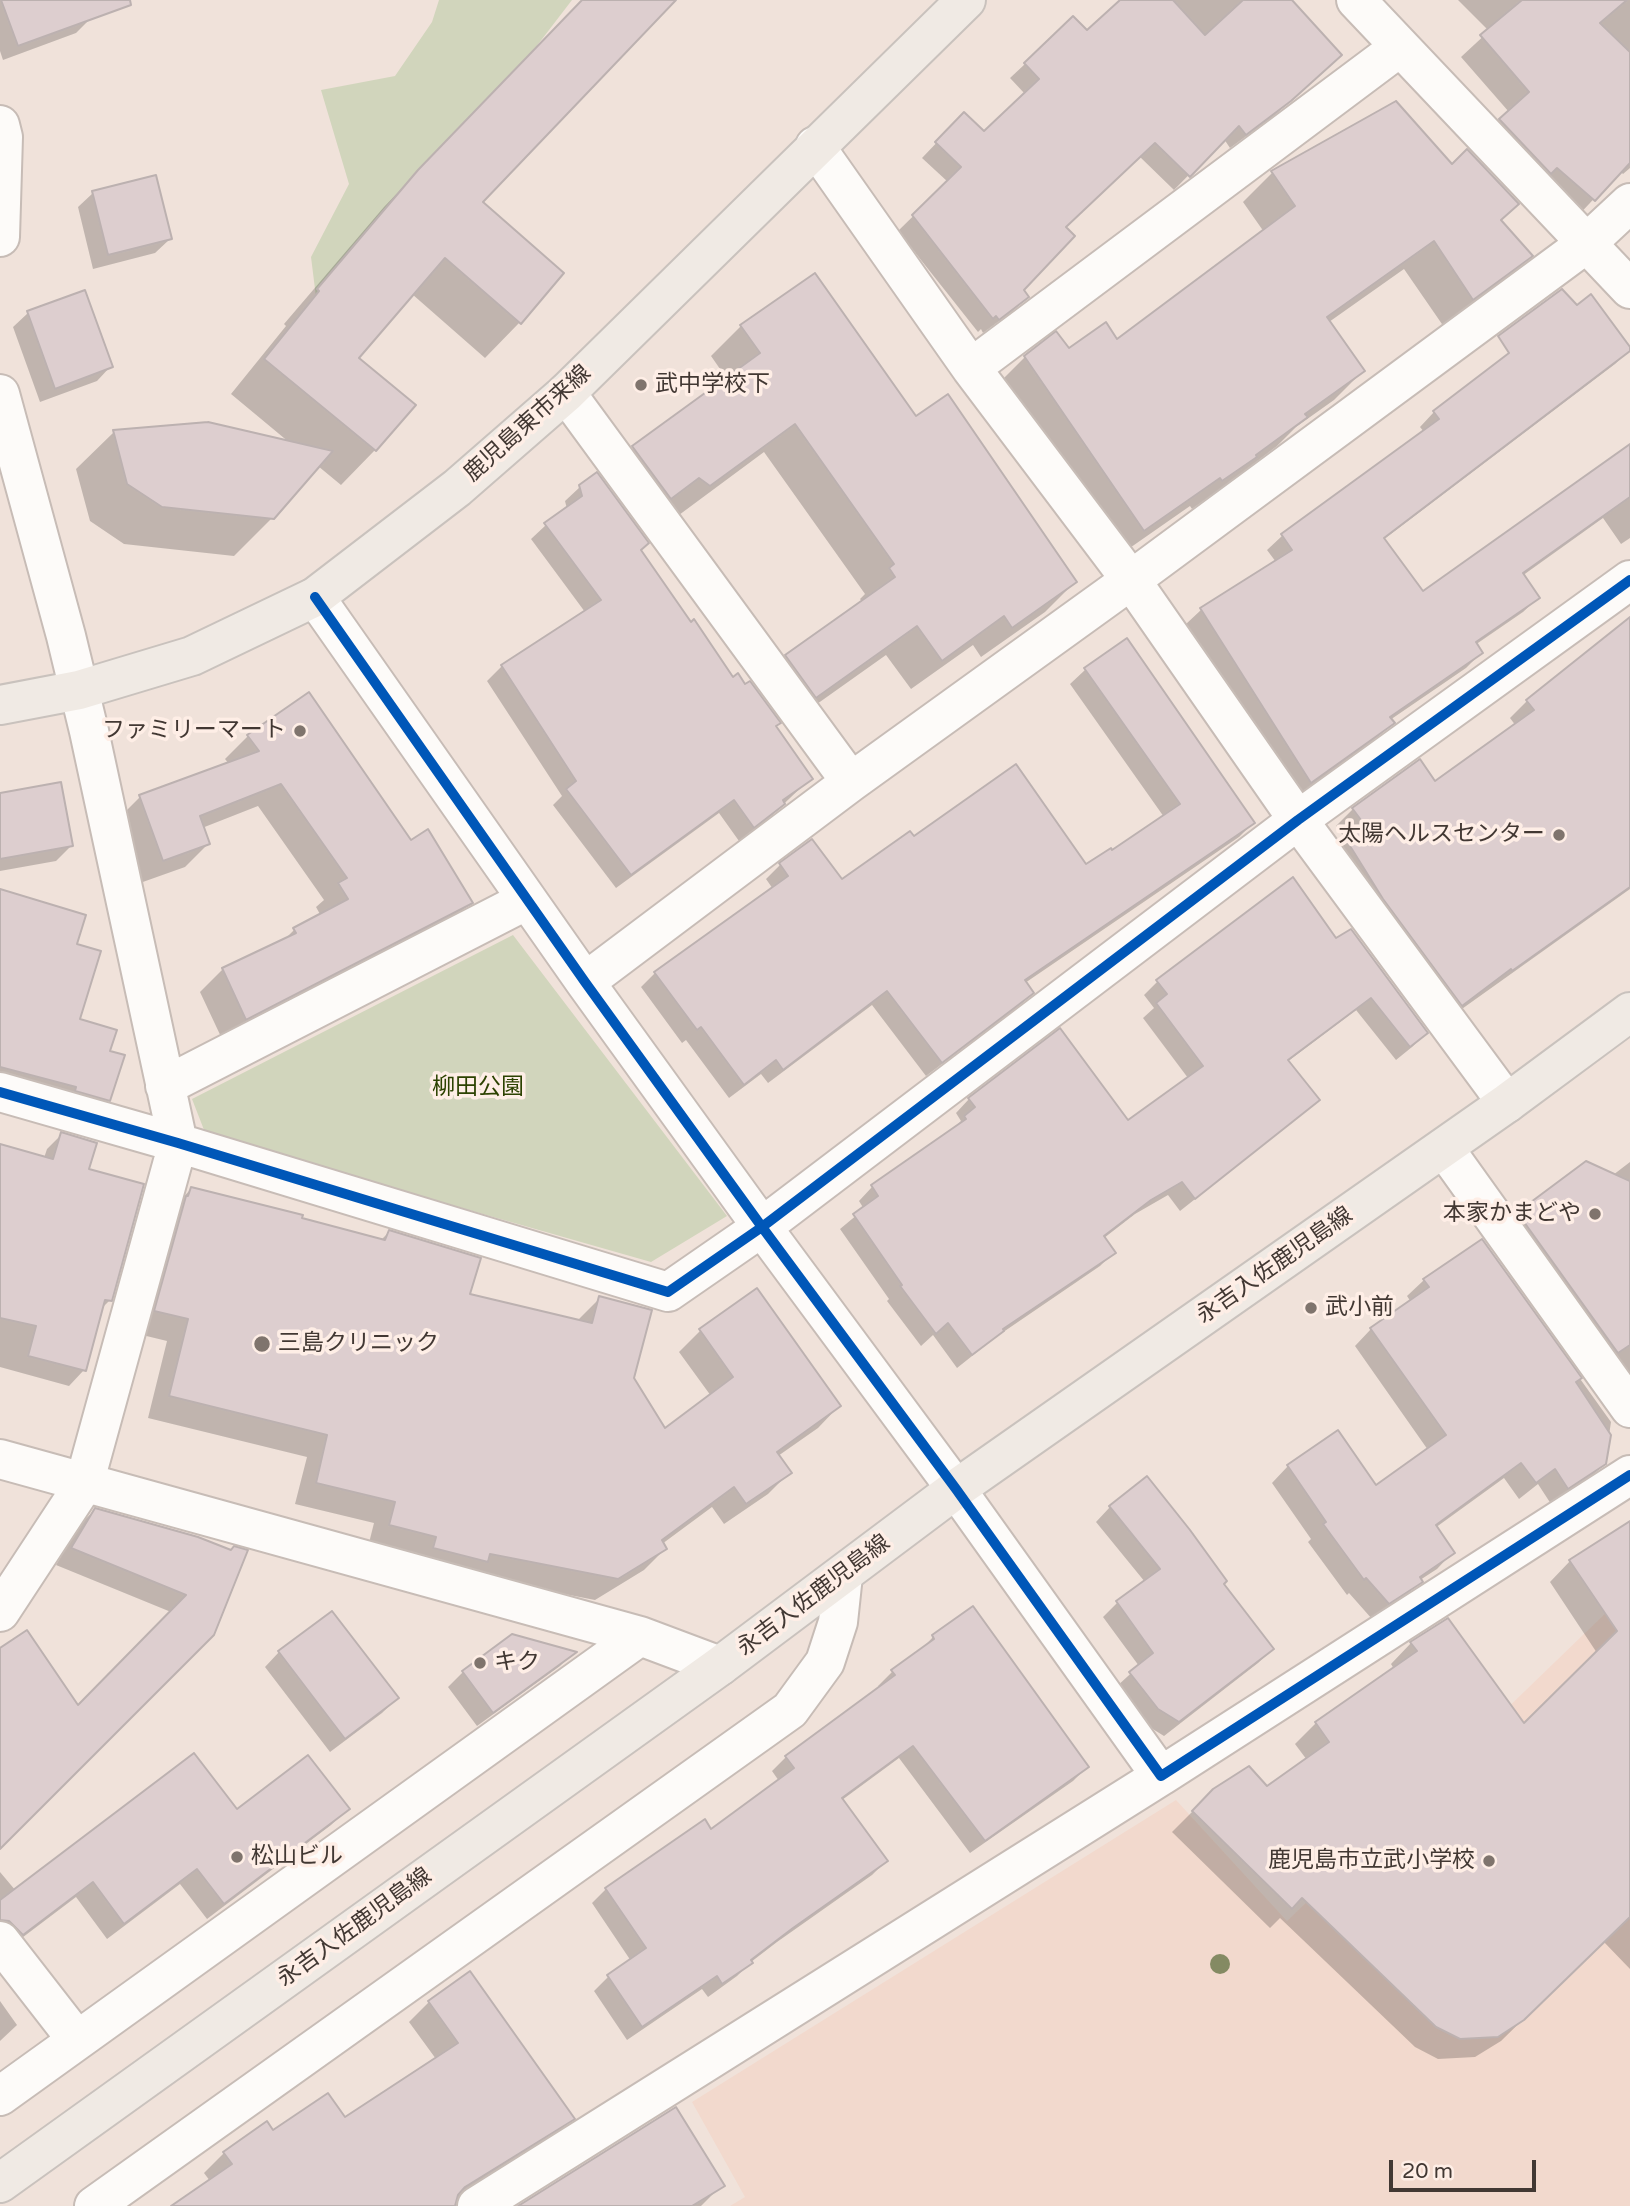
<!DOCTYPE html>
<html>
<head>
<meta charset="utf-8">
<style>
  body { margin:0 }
  #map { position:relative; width:1630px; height:2206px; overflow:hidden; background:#f0e2da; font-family:"Varela Round",sans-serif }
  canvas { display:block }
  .scale { position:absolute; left:1389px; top:2160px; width:147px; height:32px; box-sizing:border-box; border:4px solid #423833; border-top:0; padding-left:9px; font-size:21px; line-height:24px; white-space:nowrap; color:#423833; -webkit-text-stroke:5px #feeee6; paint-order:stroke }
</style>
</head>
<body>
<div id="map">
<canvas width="1630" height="2206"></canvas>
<div class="scale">20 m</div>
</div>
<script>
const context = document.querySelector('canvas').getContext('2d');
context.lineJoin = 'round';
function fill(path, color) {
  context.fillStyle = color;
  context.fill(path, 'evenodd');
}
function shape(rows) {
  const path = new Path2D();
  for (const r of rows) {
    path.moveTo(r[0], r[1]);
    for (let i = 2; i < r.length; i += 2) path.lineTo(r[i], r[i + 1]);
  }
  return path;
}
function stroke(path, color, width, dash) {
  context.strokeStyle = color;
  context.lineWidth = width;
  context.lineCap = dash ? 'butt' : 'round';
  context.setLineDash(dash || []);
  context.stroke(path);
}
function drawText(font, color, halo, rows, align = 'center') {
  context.font = font + ' "Varela Round","Noto Sans JP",sans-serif';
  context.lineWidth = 7;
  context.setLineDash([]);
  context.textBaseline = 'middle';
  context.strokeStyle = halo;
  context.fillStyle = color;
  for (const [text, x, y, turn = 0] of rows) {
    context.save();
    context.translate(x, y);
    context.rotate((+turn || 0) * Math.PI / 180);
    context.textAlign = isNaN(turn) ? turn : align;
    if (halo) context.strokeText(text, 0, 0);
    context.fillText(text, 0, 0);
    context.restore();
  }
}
const built = shape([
  [1615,1604,1630,1620,1630,2206,730,2206,745,2197,692,2102,1176,1800,1287,1921]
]);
const green = shape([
  [439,0,572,0,463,142,319,321,311,257,349,184,321,90,395,76,432,22],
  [513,935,727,1216,651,1262,206,1135,192,1099]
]);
const shadow = shape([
  [0,0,84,0,91,18,76,33,3,60,0,51],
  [583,0,647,0,481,202,562,273,519,323,485,358,412,294,357,359,375,450,341,485,318,466,272,518,234,556,124,544,90,521,76,469,114,432,290,443,231,394,286,326,284,324,384,207],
  [1123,0,1290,0,1325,69,1274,116,1230,148,1224,139,1174,190,1139,156,1064,227,1021,290,1027,297,1013,311,983,333,981,329,978,332,898,231,948,182,922,158,964,114,984,133,1025,94,1010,78,1025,64,1073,19,1087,33],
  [1458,0,1630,0,1630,168,1623,174,1620,171,1574,220,1482,140,1509,112,1461,57,1489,31],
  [1396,104,1531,256,1502,284,1444,327,1404,269,1329,322,1363,371,1334,400,1296,427,1277,446,1225,486,1192,509,1190,506,1114,559,996,386,1025,357,1117,342,1264,232,1243,202,1272,173],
  [93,193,170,239,155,253,93,269,78,207],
  [84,292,111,366,97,381,40,402,13,327,28,313],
  [741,326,916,419,1075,582,1045,612,981,657,973,645,911,689,886,655,786,726,757,687,786,657,863,603,860,599,865,594,764,452,679,515,668,507,640,528,603,477,633,448,727,379,711,356],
  [1630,349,1615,364,1383,540,1423,594,1630,446,1630,538,1621,544,1603,518,1522,576,1538,598,1523,612,1475,645,1481,653,1466,668,1390,720,1392,723,1378,737,1296,797,1186,624,1201,610,1276,562,1267,550,1282,536,1424,432,1420,427,1434,412],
  [580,487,640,551,691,624,733,679,774,727,811,778,769,818,739,841,719,813,616,888,553,805,562,796,487,681,502,666,585,612,531,539,546,525,567,509,565,501],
  [1630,620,1630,889,1445,1021,1329,856,1346,840,1336,826,1353,809,1435,783,1516,726,1510,718,1527,701],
  [1126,641,1253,823,1239,837,1025,983,1032,993,1018,1007,926,1076,872,1005,768,1083,761,1074,729,1098,686,1040,682,1043,641,987,655,973,773,889,766,879,780,865,811,841,842,881,913,839,1086,867,1112,853,1164,817,1070,684,1085,670],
  [248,736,410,842,470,903,447,926,223,1041,200,992,223,969,283,941,294,930,321,916,316,907,324,900,258,806,202,828,208,844,185,867,140,883,117,820,140,797,229,764,225,759],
  [0,795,71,846,56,861,0,871],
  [0,890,75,945,78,1020,108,1052,109,1100,94,1115,0,1085],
  [1336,941,1426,1033,1412,1047,1396,1060,1356,1010,1287,1062,1318,1100,1304,1113,1180,1211,1168,1195,1135,1214,1104,1238,1114,1252,1100,1266,996,1337,957,1368,933,1335,921,1346,887,1301,889,1299,840,1229,864,1209,859,1201,872,1187,951,1131,961,1121,956,1113,969,1099,1127,1122,1188,1078,1143,1018,1154,1008,1144,995,1158,981],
  [62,1134,87,1170,110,1300,100,1310,84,1370,69,1386,0,1367,0,1146,44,1158,47,1149],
  [1630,1162,1630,1418,1511,1224,1532,1204,1613,1175],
  [191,1189,380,1241,389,1232,468,1295,578,1320,600,1298,632,1379,664,1431,711,1396,679,1352,700,1331,839,1406,818,1428,778,1456,789,1473,768,1494,724,1524,712,1507,662,1544,665,1549,644,1570,595,1600,472,1576,368,1547,374,1523,295,1504,307,1457,148,1418,167,1341,134,1333,170,1211],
  [1482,1242,1611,1422,1605,1463,1588,1480,1551,1504,1538,1484,1519,1499,1504,1478,1435,1528,1453,1552,1437,1569,1420,1580,1404,1598,1372,1619,1349,1593,1347,1595,1308,1542,1311,1539,1272,1483,1288,1466,1375,1487,1428,1450,1355,1346,1371,1329,1411,1302,1407,1296,1424,1280],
  [1110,1507,1222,1584,1272,1649,1258,1663,1164,1736,1143,1723,1116,1687,1139,1666,1103,1617,1118,1602,1145,1582,1096,1522],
  [95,1510,231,1552,0,1847,0,1650,78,1708,171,1612,56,1565,78,1526],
  [1630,1523,1630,1969,1603,1941,1501,2041,1475,2057,1438,2059,1415,2047,1280,1918,1270,1928,1172,1832,1214,1790,1266,1788,1307,1760,1295,1744,1316,1723,1394,1669,1391,1664,1411,1643,1523,1726,1597,1653,1550,1582,1570,1561],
  [973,1609,1087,1767,1073,1781,970,1853,899,1758,842,1800,886,1861,872,1875,777,1942,751,1962,737,1976,708,1997,702,1989,627,2040,594,1991,608,1977,631,1961,592,1903,606,1889,711,1831,779,1781,772,1771,786,1757,880,1688,878,1686,892,1672,919,1652,933,1637],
  [512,1636,573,1652,560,1666,477,1726,448,1687,463,1672],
  [279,1652,397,1698,382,1713,330,1752,265,1667],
  [347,1809,331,1825,207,1919,180,1884,107,1939,76,1897,6,1950,0,1945,0,1872,16,1891,237,1812],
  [470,1973,572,2119,553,2138,455,2200,453,2206,174,2206,210,2181,204,2173,224,2153,273,2132,345,2120,436,2059,409,2022,429,2002],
  [0,2001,17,2025,0,2041],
  [722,2185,701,2206,521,2206]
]);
const building = shape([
  [1,0,130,0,131,5,18,46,1,0],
  [582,0,676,0,483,202,564,273,521,324,445,258,359,358,416,405,376,451,264,359,319,291,317,289,418,170,582,0],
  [1120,0,1173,0,1205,35,1243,0,1292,0,1342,55,1291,101,1246,135,1239,126,1190,177,1155,143,1066,227,1075,236,1024,290,1029,297,999,320,996,316,993,319,912,215,961,167,935,142,964,112,984,131,1039,79,1024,63,1073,16,1087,30,1120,0],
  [1522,0,1627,0,1600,23,1630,52,1630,163,1595,201,1557,168,1551,174,1499,119,1529,92,1480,35,1522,0],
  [1396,101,1452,164,1467,149,1519,204,1501,220,1533,256,1473,300,1434,241,1327,317,1365,371,1305,414,1308,417,1256,455,1257,457,1222,481,1220,478,1144,531,1024,356,1056,331,1069,348,1106,322,1117,339,1295,206,1271,171,1396,101],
  [156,175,172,239,108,255,92,191,156,175],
  [815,273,916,416,948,394,1077,582,1012,628,1004,616,942,661,917,626,816,698,785,655,895,577,889,568,894,564,795,424,710,486,699,478,671,499,632,446,760,353,740,325,815,273],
  [1562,289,1577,305,1591,294,1630,347,1630,351,1384,538,1423,591,1630,444,1630,497,1523,573,1540,598,1476,642,1483,653,1390,717,1395,723,1311,783,1200,608,1292,550,1281,534,1439,419,1433,411,1509,353,1498,336,1562,289],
  [85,290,113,367,55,389,27,311,85,290],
  [208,422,333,451,274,519,162,507,127,484,113,430,208,422],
  [597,472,649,543,641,550,691,622,694,619,733,677,738,673,745,684,750,681,781,723,776,726,813,779,783,800,785,804,754,828,734,800,631,875,566,789,576,781,501,665,601,600,544,523,582,496,579,485,597,472],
  [1630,617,1630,887,1512,971,1511,969,1462,1006,1383,899,1345,838,1364,824,1352,808,1420,759,1435,781,1534,710,1526,700,1630,617],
  [1127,638,1255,823,1025,980,1034,993,942,1063,887,991,783,1070,776,1060,744,1085,701,1027,697,1030,654,972,788,876,779,863,812,839,842,879,910,831,914,836,1016,764,1086,864,1111,848,1112,850,1180,804,1084,668,1127,638],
  [309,692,411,840,428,829,473,903,246,1020,222,968,296,933,293,928,348,899,338,883,347,878,281,784,200,816,210,844,163,861,139,795,259,751,247,735,309,692],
  [61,782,73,846,0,859,0,793,61,782],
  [1293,877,1336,938,1351,929,1428,1033,1410,1047,1371,998,1288,1060,1320,1100,1195,1199,1182,1182,1151,1200,1104,1236,1116,1253,1003,1329,1004,1331,972,1355,948,1323,936,1334,900,1286,902,1285,853,1214,878,1196,871,1185,966,1119,964,1116,975,1107,968,1098,1060,1028,1128,1120,1203,1066,1156,1003,1167,994,1156,980,1293,877],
  [0,889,86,915,77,944,101,951,80,1019,117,1030,110,1051,125,1055,110,1101,75,1091,76,1087,0,1067,0,889],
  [61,1132,97,1143,89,1169,144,1184,112,1301,105,1300,86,1371,28,1356,36,1326,0,1318,0,1144,53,1159,61,1132],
  [1586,1161,1630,1181,1630,1345,1618,1353,1519,1215,1533,1206,1531,1202,1586,1161],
  [191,1187,303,1215,302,1218,385,1240,389,1230,481,1258,470,1294,592,1323,599,1296,652,1310,634,1378,665,1428,733,1377,699,1329,757,1288,841,1406,777,1452,792,1473,746,1504,734,1487,662,1540,667,1549,618,1579,490,1554,488,1562,433,1548,436,1537,389,1525,395,1502,316,1483,327,1435,169,1396,188,1319,154,1311,186,1196,188,1196,191,1187],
  [1482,1239,1582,1378,1576,1382,1611,1435,1606,1464,1568,1489,1555,1469,1536,1483,1521,1463,1436,1525,1455,1553,1420,1577,1423,1582,1389,1604,1366,1578,1364,1580,1323,1524,1326,1522,1287,1465,1338,1430,1376,1485,1446,1435,1370,1328,1429,1287,1423,1279,1482,1239],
  [1147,1476,1190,1530,1227,1581,1224,1584,1274,1649,1179,1722,1158,1709,1129,1672,1153,1653,1116,1601,1160,1569,1109,1506,1147,1476],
  [95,1508,198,1537,231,1550,234,1546,248,1550,214,1635,0,1849,0,1648,27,1630,78,1705,186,1595,71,1548,95,1508],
  [1630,1521,1630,1917,1524,2020,1498,2037,1460,2039,1436,2027,1302,1898,1292,1909,1192,1811,1213,1789,1249,1766,1267,1786,1329,1742,1315,1722,1417,1651,1410,1642,1448,1618,1524,1723,1617,1631,1569,1560,1630,1521],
  [973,1606,1089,1767,985,1841,913,1746,842,1798,888,1861,793,1928,751,1960,753,1963,722,1984,717,1976,642,2027,607,1975,646,1948,605,1888,705,1819,711,1829,794,1768,785,1756,895,1675,891,1670,934,1639,932,1635,973,1606],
  [332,1611,399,1698,345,1739,278,1651,332,1611],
  [512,1634,577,1652,493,1713,462,1671,512,1634],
  [194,1753,237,1809,308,1755,350,1809,224,1904,197,1869,124,1924,93,1882,23,1935,9,1921,0,1920,0,1900,194,1753],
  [470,1971,575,2119,465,2187,458,2195,455,2206,171,2206,232,2164,223,2152,267,2121,273,2130,328,2093,345,2117,458,2043,428,2001,470,1971],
  [676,2107,725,2186,692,2206,518,2206,676,2107]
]);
const minor = shape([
  [1356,0,1630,289],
  [0,125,3,137,0,237],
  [815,146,971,368,1131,580,1298,820,1507,1103],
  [971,368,1400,47],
  [566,393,851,782],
  [0,394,66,636,89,731,178,1143,84,1484,0,1612],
  [315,597,585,982,762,1227,956,1489,1161,1776,1630,1475],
  [585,982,851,782,1131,580,1587,243,1630,203],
  [165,1086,527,900],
  [0,1092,178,1143,668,1292,762,1227,1298,820,1630,580],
  [1444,1148,1630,1408],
  [0,1459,640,1636,720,1666],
  [0,1941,77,2040],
  [0,2096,640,1636],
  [94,2206,790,1710,825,1662,838,1622,843,1575],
  [477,2206,1161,1776]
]);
const major = shape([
  [0,705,79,690,192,656,315,597,457,488,566,393,966,0],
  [0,2183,720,1666,956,1489,1507,1103,1630,1012]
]);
const cycleway = shape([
  [315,597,585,982,762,1227,956,1489,1161,1776,1630,1475],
  [0,1092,178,1143,668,1292,762,1227,1298,820,1630,580]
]);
const trees = [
  [1220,1964]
];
const markers = [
  [641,385,7,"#7f746d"],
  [300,731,7,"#7f746d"],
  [1559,835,7,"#7f746d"],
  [1595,1214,7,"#7f746d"],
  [1311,1308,7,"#7f746d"],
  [262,1344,9,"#7f746d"],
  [480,1663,7,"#7f746d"],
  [237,1857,7,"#7f746d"],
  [1489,1861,7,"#7f746d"]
];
const poiNames = [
  ["武中学校下",655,385],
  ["ファミリーマート",286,731,"right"],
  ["太陽ヘルスセンター",1545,835,"right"],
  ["本家かまどや",1581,1214,"right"],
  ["武小前",1325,1308],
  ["三島クリニック",278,1344],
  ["キク",494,1663],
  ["松山ビル",251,1857],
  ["鹿児島市立武小学校",1475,1861,"right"]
];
const streetNames = [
  ["鹿児島東市来線",528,424,-42],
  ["永吉入佐鹿児島線",1275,1266,-35],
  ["永吉入佐鹿児島線",814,1596,-37],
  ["永吉入佐鹿児島線",355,1928,-36]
];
const parkNames = [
  ["柳田公園",478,1088]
];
fill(built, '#f2d9cd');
fill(green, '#d1d5bc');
fill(shadow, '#0003');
fill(building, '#ddcecf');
stroke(building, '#bcb1b0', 2);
stroke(minor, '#c7bcb6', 42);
stroke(major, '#c9c2bd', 42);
stroke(minor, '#fdfbf9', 38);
stroke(major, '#f0eae4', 38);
stroke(cycleway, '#0057b8', 10);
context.fillStyle = '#848a63';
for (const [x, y] of trees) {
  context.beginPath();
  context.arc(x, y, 10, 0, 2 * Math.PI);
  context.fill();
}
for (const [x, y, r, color] of markers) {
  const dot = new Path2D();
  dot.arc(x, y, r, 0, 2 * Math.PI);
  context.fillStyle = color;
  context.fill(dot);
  stroke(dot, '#feeee6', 2.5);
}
drawText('23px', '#423833', '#feeee6', poiNames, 'left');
drawText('23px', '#423833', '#feeee6', streetNames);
drawText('23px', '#2c4201', '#feeee6', parkNames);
</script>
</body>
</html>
